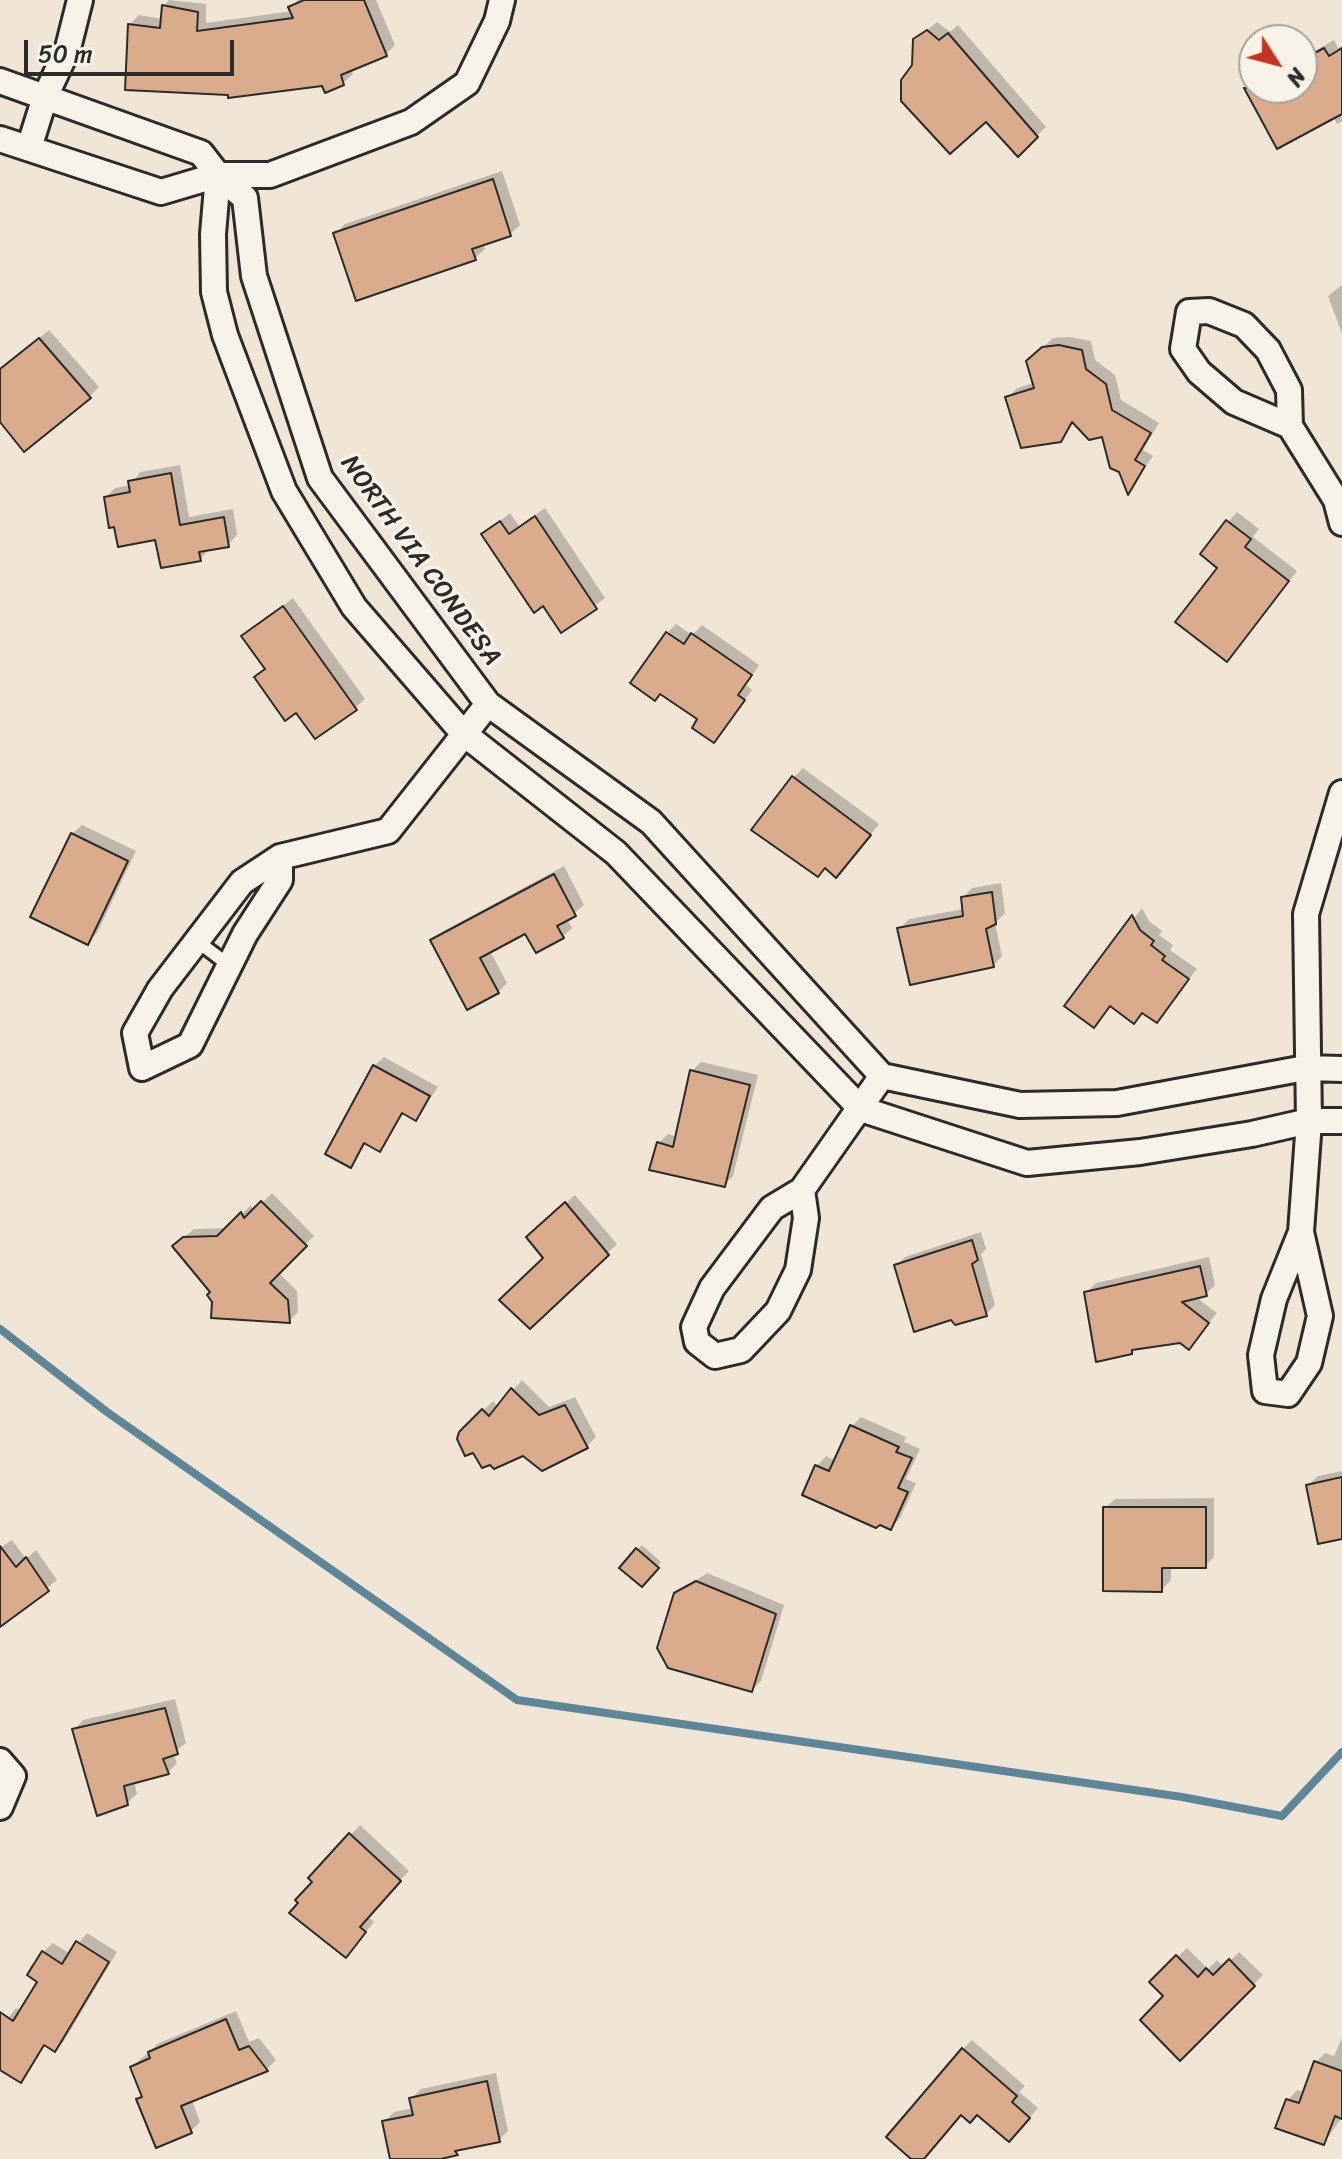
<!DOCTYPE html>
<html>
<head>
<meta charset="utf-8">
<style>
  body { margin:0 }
  #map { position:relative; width:1342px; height:2159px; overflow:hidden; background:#f1e5d6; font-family:Sriracha,sans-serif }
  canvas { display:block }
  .north { position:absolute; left:1238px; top:24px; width:80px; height:80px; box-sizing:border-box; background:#f7f3e8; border:2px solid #a5a39c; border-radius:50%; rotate:126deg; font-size:22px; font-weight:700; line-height:32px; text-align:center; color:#2b2b2b }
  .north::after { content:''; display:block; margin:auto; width:28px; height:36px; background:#c8321e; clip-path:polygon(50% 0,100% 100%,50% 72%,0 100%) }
  .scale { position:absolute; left:24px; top:40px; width:210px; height:36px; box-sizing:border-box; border:4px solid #2b2b2b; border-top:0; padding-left:10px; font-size:24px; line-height:28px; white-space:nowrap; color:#2b2b2b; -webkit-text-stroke:6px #f7f3e8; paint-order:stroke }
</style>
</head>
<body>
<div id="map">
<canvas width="1342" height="2159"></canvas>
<div class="north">N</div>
<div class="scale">50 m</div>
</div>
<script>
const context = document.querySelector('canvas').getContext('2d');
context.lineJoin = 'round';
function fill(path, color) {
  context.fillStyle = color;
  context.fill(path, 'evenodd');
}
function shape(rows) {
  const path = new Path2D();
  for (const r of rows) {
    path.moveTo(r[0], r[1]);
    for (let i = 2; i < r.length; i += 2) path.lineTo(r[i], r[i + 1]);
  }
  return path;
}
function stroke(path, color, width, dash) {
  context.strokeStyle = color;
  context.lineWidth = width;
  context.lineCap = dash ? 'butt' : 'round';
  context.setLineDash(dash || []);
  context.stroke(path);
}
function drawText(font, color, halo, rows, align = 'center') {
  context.font = font + ' Sriracha,sans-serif';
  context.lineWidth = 7;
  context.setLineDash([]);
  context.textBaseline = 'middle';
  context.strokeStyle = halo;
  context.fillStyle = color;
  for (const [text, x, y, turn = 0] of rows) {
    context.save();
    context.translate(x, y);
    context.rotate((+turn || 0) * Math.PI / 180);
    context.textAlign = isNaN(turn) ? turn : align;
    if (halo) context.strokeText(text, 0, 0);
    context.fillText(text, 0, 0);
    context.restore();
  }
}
const shadow = shape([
  [169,0,206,4,206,23,292,11,291,7,298,0,376,0,395,45,386,54,351,69,353,74,343,83,323,84,130,24,139,15,163,19,164,6],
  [937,22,950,32,958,25,1046,127,1018,154,986,119,914,66,915,40],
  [1334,40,1338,48,1342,46,1342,121,1337,124,1333,116,1248,92,1254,86,1302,88,1302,58],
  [502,171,520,225,510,234,483,243,485,249,475,258,336,233,345,224],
  [1342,285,1342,334,1328,296],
  [49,330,99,387,89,397,0,419,0,370],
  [1069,337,1091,341,1095,360,1115,375,1121,400,1159,423,1143,450,1153,456,1129,491,1104,434,1074,422,1060,440,1008,398,1017,388,1034,383,1038,352,1053,338],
  [180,465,189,517,233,509,237,535,228,545,209,550,200,559,157,537,106,497,115,488,131,485,140,472],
  [545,508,605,598,562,631,544,603,484,534,510,513,519,526],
  [1237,512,1259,529,1253,537,1297,571,1236,650,1220,567,1228,522],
  [293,598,365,699,355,708,296,710,256,678,266,668,244,636],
  [676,624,692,635,702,625,759,665,746,685,752,690,714,741,700,719,661,692,667,633],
  [803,768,879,824,845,866,826,866,794,777],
  [82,825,136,851,97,933,88,942,72,834],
  [564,866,584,905,567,919,572,928,562,937,526,931,490,951,507,983,498,992,432,941,442,932],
  [1001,883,1005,913,995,923,1002,956,993,966,899,929,909,919,964,909,963,897,972,888],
  [1142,908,1149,921,1162,931,1159,935,1173,945,1170,950,1197,969,1156,1021,1144,1011,1134,1021,1112,1005,1094,1025,1067,1006],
  [384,1057,438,1087,416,1119,404,1112,380,1149,367,1142,351,1165,374,1066],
  [701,1062,758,1075,733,1176,724,1185,659,1143,668,1134,677,1137,692,1071],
  [272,1193,314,1236,278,1272,297,1291,298,1312,289,1321,213,1292,184,1237,194,1229,228,1228,251,1205,254,1211],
  [575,1195,617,1244,530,1326,545,1258,538,1227],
  [981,1232,986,1249,981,1254,995,1305,986,1314,896,1266,905,1257],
  [1209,1257,1215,1285,1206,1294,1196,1297,1217,1313,1189,1348,1180,1341,1135,1347,1131,1352,1086,1293,1096,1283],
  [522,1380,549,1407,575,1397,596,1437,587,1446,542,1469,524,1454,461,1433,493,1401,498,1407],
  [861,1417,906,1437,904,1442,920,1449,906,1479,916,1483,900,1518,891,1528,817,1466,826,1456,836,1461,852,1426],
  [1342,1471,1342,1537,1308,1485,1318,1476],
  [1214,1498,1214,1557,1205,1566,1171,1566,1171,1580,1161,1590,1105,1508,1115,1499],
  [12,1540,26,1559,36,1550,57,1580,0,1625,0,1548],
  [642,1545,661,1562,642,1585,622,1567],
  [707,1573,784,1605,761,1681,752,1690,676,1594],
  [175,1699,186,1743,173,1753,177,1763,168,1772,134,1781,137,1794,127,1803,74,1730,83,1720],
  [360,1825,409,1871,367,1916,374,1922,355,1946,310,1878],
  [87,1933,117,1952,64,2041,55,2050,46,2044,20,2080,0,2067,0,2028,16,2008,21,2011,40,1981,43,1952,53,1943,70,1954],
  [1187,1948,1208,1969,1217,1960,1224,1967,1239,1952,1263,1975,1180,2058,1166,1996,1152,1982],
  [236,2011,249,2042,259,2038,276,2060,267,2069,192,2100,200,2122,191,2131,138,2099,144,2094,132,2067,142,2058,159,2043],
  [1342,2038,1342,2117,1324,2143,1288,2100,1297,2090,1305,2093,1316,2062,1325,2053,1334,2056],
  [972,2040,1025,2086,1019,2092,1038,2108,1018,2131,977,2113,962,2113,922,2159,914,2159,963,2049],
  [496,2073,508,2131,499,2140,425,2159,392,2159,384,2122,394,2112,414,2108,412,2098,421,2089]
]);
const stream = shape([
  [0,1329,107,1412,517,1700,1182,1797,1282,1816,1342,1752]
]);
const building = shape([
  [304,0,364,0,387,56,341,75,344,85,325,93,322,86,228,98,228,95,125,90,128,24,160,28,162,5,198,12,197,31,293,18,288,7,304,0],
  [927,30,939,40,948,33,1038,137,1018,157,986,122,950,154,901,101,901,80,912,65,913,39,927,30],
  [1324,48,1329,56,1342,48,1342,114,1277,149,1244,88,1302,88,1302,60,1324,48],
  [493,179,511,236,472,249,476,260,356,301,333,233,493,179],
  [39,338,91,398,24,452,0,422,0,369,39,338],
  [1059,345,1082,350,1086,369,1106,384,1112,410,1151,433,1135,460,1145,466,1128,495,1119,472,1110,468,1102,437,1089,440,1072,422,1061,442,1021,448,1005,397,1034,388,1026,361,1042,347,1059,345],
  [171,473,180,525,224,517,229,547,199,552,201,561,161,568,155,540,118,547,114,527,109,528,104,497,130,492,128,481,171,473],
  [535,516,597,609,561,633,543,606,534,613,481,534,500,521,509,534,535,516],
  [1226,520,1251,539,1245,547,1289,581,1227,662,1175,622,1217,568,1200,554,1226,520],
  [283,606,357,710,315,739,296,713,285,721,254,677,265,669,241,636,283,606],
  [666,632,684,644,691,633,752,675,738,695,745,700,714,743,692,728,697,719,660,694,655,701,630,683,666,632],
  [792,776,871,835,836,878,825,868,818,877,751,830,792,776],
  [71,833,128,861,88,945,30,917,71,833],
  [554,874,576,916,557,926,564,938,536,953,525,934,480,958,499,993,467,1010,430,940,554,874],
  [992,892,996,924,986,929,994,967,910,985,897,928,963,916,961,897,992,892],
  [1132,915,1140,930,1154,941,1151,945,1165,956,1162,960,1189,979,1157,1023,1142,1013,1134,1024,1110,1006,1094,1028,1064,1006,1132,915],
  [373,1065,430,1096,416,1121,402,1113,380,1152,364,1143,351,1168,325,1154,373,1065],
  [690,1070,750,1085,725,1187,649,1170,657,1142,673,1147,690,1070],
  [261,1201,307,1246,270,1283,288,1300,290,1323,211,1318,212,1302,207,1295,210,1292,172,1246,183,1237,217,1236,241,1212,244,1218,261,1201],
  [565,1202,609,1255,530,1329,499,1300,543,1258,526,1237,565,1202],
  [972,1240,978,1260,972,1264,987,1316,955,1325,951,1320,914,1332,894,1265,972,1240],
  [1200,1266,1207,1296,1182,1302,1209,1323,1189,1350,1180,1343,1132,1350,1132,1354,1096,1362,1084,1292,1200,1266],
  [511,1388,539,1415,565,1405,588,1448,542,1471,523,1456,494,1469,490,1465,482,1468,473,1453,465,1456,457,1439,459,1432,482,1409,489,1416,511,1388],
  [850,1425,899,1447,896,1452,912,1458,898,1488,908,1492,891,1530,880,1525,876,1528,802,1495,815,1465,829,1471,850,1425],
  [1342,1477,1342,1539,1318,1544,1306,1485,1342,1477],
  [1103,1507,1206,1507,1206,1568,1162,1568,1162,1592,1103,1591,1103,1507],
  [0,1546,16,1567,26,1557,49,1591,0,1627,0,1546],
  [636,1548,659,1568,642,1587,619,1568,636,1548],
  [696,1581,776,1614,752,1692,668,1668,657,1648,674,1593,696,1581],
  [165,1708,178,1754,163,1759,169,1774,124,1786,128,1805,97,1816,72,1729,165,1708],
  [349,1833,401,1881,360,1927,366,1932,346,1958,289,1913,298,1903,295,1900,312,1882,308,1878,349,1833],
  [76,1941,109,1962,55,2052,44,2045,21,2083,0,2070,0,2012,13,2021,37,1982,27,1975,42,1951,62,1964,76,1941],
  [1176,1955,1198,1977,1206,1968,1213,1975,1229,1959,1255,1986,1180,2061,1140,2020,1163,1996,1149,1982,1176,1955],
  [226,2019,239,2050,249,2046,268,2071,181,2106,192,2133,156,2148,136,2099,142,2097,130,2067,150,2058,148,2052,226,2019],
  [962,2048,1017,2096,1012,2102,1030,2118,1009,2142,977,2115,970,2123,961,2115,924,2159,911,2159,886,2137,962,2048],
  [1314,2061,1342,2071,1342,2119,1335,2116,1324,2145,1275,2128,1286,2099,1299,2103,1314,2061],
  [487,2081,500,2142,455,2151,458,2155,441,2159,390,2159,382,2121,413,2115,409,2098,487,2081]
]);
const service = shape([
  [197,941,230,966]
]);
const minor = shape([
  [0,81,201,153,218,175,161,192,0,139],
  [29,148,45,97,68,48,80,0],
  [218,175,270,175,411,122,467,83,497,21,502,0],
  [1290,426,1234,402,1199,372,1183,349,1189,312,1209,311,1244,325,1268,350,1289,390,1290,426,1336,500,1342,523],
  [280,857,280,880,245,934,190,1045,142,1068,135,1033,160,989,242,882,280,857,388,831,488,704],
  [1342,1069,1305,1068,1117,1103,1020,1105,882,1076,651,822,488,704,320,478,254,276,245,198,218,175,213,234,214,292,225,335,284,491,354,607,463,733,616,853,861,1109,1027,1163,1140,1152,1252,1134,1309,1121,1342,1121],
  [802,1190,806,1218,798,1270,778,1311,741,1350,715,1356,697,1342,694,1327,712,1288,772,1208,802,1190,882,1076],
  [1301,1232,1320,1316,1309,1363,1288,1394,1265,1391,1261,1355,1274,1299,1301,1232,1309,1121,1306,914,1342,793],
  [0,1761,13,1776,0,1807]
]);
const streetNames = [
  ["NORTH VIA CONDESA",420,561,54]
];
fill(shadow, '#0003');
stroke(stream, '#5d8798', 8);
fill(building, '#dbac8c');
stroke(building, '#2b2b2b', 2);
stroke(service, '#2b2b2b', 18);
stroke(minor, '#2b2b2b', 30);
stroke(service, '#f7f3e8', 12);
stroke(minor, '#f7f3e8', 24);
drawText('26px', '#2b2b2b', '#f7f3e8', streetNames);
</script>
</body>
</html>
